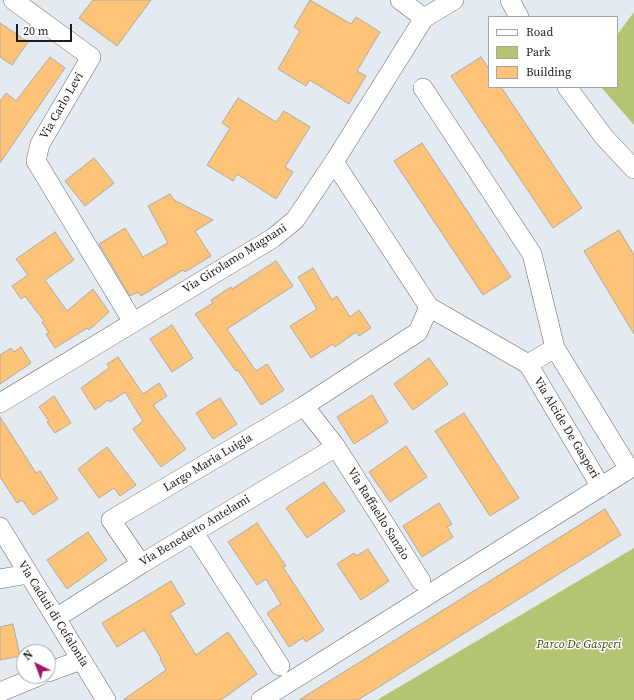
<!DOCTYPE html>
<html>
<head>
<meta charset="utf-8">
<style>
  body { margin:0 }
  #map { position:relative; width:634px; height:700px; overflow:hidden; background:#e3ebf1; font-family:"Source Serif 4",serif }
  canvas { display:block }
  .legend { position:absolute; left:488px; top:16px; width:130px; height:72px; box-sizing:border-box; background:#fff; border:1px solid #a4a5a6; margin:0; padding:5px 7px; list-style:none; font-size:12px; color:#1b1e20 }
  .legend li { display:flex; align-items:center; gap:8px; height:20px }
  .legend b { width:20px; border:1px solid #a4a5a6 }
  .north { position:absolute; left:16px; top:644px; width:40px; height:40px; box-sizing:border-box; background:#fff; border:1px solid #a4a5a6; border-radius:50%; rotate:318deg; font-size:11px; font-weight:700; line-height:16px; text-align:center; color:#1b1e20 }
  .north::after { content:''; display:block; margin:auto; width:14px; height:18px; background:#9f1968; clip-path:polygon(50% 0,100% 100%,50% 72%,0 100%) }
  .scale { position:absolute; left:16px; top:24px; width:56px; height:18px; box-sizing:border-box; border:2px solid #1b1e20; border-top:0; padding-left:5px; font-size:12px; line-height:14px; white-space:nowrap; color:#1b1e20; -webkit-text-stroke:3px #fff; paint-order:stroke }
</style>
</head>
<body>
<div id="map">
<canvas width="634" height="700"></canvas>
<ul class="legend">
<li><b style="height:5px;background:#fff"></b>Road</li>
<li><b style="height:11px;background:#b3c570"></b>Park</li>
<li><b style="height:11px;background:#fdc379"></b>Building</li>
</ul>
<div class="north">N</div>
<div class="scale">20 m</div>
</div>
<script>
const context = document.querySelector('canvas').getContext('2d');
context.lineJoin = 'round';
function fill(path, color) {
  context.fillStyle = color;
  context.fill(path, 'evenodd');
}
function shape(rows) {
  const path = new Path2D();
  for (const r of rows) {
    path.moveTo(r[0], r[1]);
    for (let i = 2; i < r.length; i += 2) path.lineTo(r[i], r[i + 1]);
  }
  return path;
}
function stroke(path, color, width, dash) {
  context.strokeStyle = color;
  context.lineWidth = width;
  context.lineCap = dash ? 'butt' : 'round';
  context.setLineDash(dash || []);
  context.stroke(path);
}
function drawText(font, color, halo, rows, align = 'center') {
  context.font = font + ' "Source Serif 4",serif';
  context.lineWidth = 3;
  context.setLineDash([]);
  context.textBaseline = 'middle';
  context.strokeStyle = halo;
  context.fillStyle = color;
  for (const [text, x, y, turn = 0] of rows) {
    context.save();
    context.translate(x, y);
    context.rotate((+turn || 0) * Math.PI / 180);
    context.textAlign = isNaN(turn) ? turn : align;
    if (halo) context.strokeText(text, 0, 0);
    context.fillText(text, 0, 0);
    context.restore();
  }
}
const green = shape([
  [634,12,634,125,601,87,617,87,617,35],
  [634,548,634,700,377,700]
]);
const building = shape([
  [93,0,151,0,117,46,79,18,93,0],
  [310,0,351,24,356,17,380,32,357,71,366,76,349,104,310,80,306,86,278,69,300,31,294,27,310,0],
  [0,23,28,42,12,65,0,57,0,23],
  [50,57,65,68,0,163,0,101,6,93,16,101,50,57],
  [481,57,489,69,489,87,501,87,582,208,553,228,451,76,481,57],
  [238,98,276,122,284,111,310,127,285,167,293,172,276,199,237,174,233,181,207,165,230,128,222,123,238,98],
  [422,143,511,277,483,295,394,161,422,143],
  [94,158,114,183,85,206,65,181,94,158],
  [170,194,174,200,213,220,195,231,211,256,185,272,183,270,141,296,138,292,130,296,99,244,125,228,143,257,168,243,148,206,170,194],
  [619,230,634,255,634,334,584,251,619,230],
  [55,232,74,260,45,280,67,311,93,289,109,312,89,330,87,328,55,348,46,334,49,333,42,322,44,321,25,296,21,299,12,286,28,275,16,259,55,232],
  [276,261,293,286,227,329,256,371,267,364,284,390,261,405,238,370,236,371,195,314,213,303,211,300,231,287,232,289,276,261],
  [313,268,332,300,337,296,350,317,359,310,371,328,359,336,356,332,335,347,333,344,311,358,290,326,317,309,298,277,313,268],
  [172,325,193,358,172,372,150,339,172,325],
  [21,347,31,363,0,384,0,355,11,348,14,352,21,347],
  [118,357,143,394,159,383,167,396,153,405,186,449,161,467,133,429,143,421,125,392,110,402,108,400,95,410,81,388,109,368,107,364,118,357],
  [429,358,448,384,413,410,394,384,429,358],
  [372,395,388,422,354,444,337,417,372,395],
  [54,396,71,423,55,433,47,422,49,421,39,407,54,396],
  [220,398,237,424,213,439,196,413,220,398],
  [464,413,519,498,490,516,435,431,464,413],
  [0,417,36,473,40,471,58,499,33,515,22,500,17,503,0,477,0,417],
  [406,446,427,477,390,502,369,472,406,446],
  [107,447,136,485,120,496,114,488,99,498,78,469,107,447],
  [324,482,345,511,307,538,286,508,324,482],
  [439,503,452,524,447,527,453,537,422,557,403,526,439,503],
  [605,509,621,535,358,700,299,700,605,509],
  [257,523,286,566,283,567,324,630,306,642,303,638,289,647,267,613,281,604,266,579,257,585,228,542,257,523],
  [88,532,107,560,67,589,47,560,88,532],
  [368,549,389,581,361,600,337,564,354,553,356,556,368,549],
  [171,581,185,604,170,613,196,655,228,632,257,674,221,700,123,700,166,670,160,659,161,658,144,630,117,647,102,623,171,581],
  [13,624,20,656,0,660,0,627,13,624]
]);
const minor = shape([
  [13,0,91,57,40,144,36,161,133,322],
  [400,0,424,18],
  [510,0,519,17],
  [567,87,604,137,634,169],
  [423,88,532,254,555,348,528,364],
  [334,162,429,307,528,364,601,487],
  [0,403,273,238,295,220,334,162,424,18,454,0],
  [304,406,336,447,421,581],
  [0,527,106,700],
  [194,533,280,666],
  [141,564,111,520,304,406,418,332,429,307],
  [0,579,28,574],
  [56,618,141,564,336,447],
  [48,672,81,660],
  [0,692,39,676],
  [261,700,629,469,555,348]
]);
const streetNames = [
  ["Via Carlo Levi",62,106,-60],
  ["Via Girolamo Magnani",235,259,-32],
  ["Via Alcide De Gasperi",566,428,59],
  ["Largo Maria Luigia",208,463,-31],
  ["Via Raffaello Sanzio",378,514,58],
  ["Via Benedetto Antelami",195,531,-31],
  ["Via Caduti di Cefalonia",53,614,58]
];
const parkNames = [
  ["Parco De Gasperi",579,645]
];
fill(green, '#b3c570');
fill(building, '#fdc379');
stroke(building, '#afaaa3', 1);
stroke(minor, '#646a6f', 20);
stroke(minor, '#fff', 19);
drawText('12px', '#1b1e20', '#fff', streetNames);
drawText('italic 12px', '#3f4906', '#fff', parkNames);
</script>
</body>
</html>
